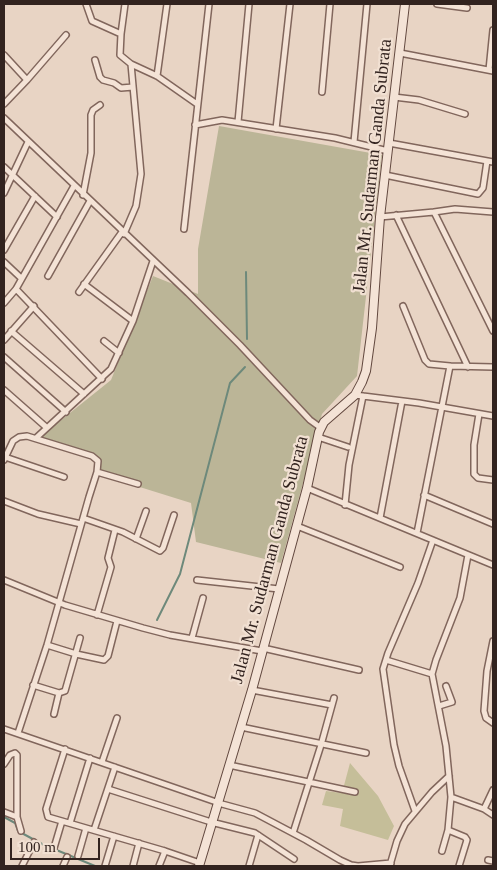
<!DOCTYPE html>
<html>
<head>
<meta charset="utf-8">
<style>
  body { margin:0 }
  #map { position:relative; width:497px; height:870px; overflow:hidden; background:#e8d4c4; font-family:Georgia,serif }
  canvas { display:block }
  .frame { position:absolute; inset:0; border:5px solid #32231f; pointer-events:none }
  .scale { position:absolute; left:10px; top:838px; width:90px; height:22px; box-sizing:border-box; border:2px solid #32231f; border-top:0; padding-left:6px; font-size:15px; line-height:18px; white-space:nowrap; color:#32231f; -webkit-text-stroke:4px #f1e0d2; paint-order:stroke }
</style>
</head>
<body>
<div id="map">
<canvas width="497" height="870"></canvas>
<div class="frame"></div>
<div class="scale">100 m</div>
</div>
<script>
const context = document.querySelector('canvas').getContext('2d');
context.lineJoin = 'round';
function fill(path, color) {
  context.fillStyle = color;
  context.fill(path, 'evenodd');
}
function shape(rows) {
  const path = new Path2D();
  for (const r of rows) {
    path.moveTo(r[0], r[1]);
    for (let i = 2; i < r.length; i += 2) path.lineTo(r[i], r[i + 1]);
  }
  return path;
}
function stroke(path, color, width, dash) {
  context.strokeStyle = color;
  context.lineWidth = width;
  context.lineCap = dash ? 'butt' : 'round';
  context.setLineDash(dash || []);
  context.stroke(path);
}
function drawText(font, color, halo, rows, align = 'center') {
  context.font = font + ' Georgia,serif';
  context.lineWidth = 4.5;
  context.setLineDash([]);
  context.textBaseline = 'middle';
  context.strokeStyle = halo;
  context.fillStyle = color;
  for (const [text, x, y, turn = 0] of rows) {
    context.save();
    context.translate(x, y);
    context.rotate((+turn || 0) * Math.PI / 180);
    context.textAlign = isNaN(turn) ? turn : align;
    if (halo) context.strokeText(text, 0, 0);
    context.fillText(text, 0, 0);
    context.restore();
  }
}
const green = shape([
  [350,763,378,796,394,826,388,840,340,826,343,809,322,805,326,791,342,793]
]);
const cemetery = shape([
  [219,126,382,155,357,376,322,414,281,563,196,542,191,503,98,474,101,462,35,441,111,380,153,276,198,294,198,249]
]);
const stream = shape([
  [246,272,247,339],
  [157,620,180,574,230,383,245,367],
  [4,817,15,823,18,831,42,844,95,866]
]);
const street = shape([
  [86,4,92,21,121,34,120,55,131,64,157,76,197,104],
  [437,4,467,8],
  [121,34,125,4],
  [400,53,493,71],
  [4,55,27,80],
  [95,60,100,77,103,80,114,83,121,88,133,87],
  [489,70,493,30],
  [157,76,167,4],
  [322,92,330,4],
  [394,97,419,100,465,114],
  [4,104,27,80,66,35],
  [4,118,188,293,240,345,310,420,321,428],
  [238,122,249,4],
  [195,125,222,120,335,138,388,151],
  [276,129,290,4],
  [354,142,367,4],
  [389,143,493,162],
  [4,167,57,217],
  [385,175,478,194,483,188,487,161],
  [4,193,28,142],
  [83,195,91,153,91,115,93,110,100,105],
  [434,212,455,209,493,212],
  [396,215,468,367],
  [380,217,434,212,493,331],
  [184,229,209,4],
  [124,234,136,206,141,174,131,64],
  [4,250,35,196],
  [4,262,21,278],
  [48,276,90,201],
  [84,284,133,321],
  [16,289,102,379],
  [79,292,122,232],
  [4,303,16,289,74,186],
  [403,306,425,360,429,364,450,366,493,367],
  [11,331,84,394],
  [4,340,34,306],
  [104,341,119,353],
  [4,357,66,412],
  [4,390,46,427],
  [355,395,419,403,493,416],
  [479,414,474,445,474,474,478,478,493,480],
  [318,437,348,447],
  [36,438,111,369,133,321,153,261],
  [5,457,64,477],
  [4,460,13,441,19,437,27,436,92,456,98,461,97,472],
  [307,488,493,565],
  [424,495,493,524],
  [4,501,38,514,81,524],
  [345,505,349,465,363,396],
  [83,518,123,532,160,551,163,548,174,515],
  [380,518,402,401],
  [297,526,400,567],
  [417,533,450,366],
  [136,539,146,511],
  [4,580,65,605,143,628,170,635,262,651],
  [197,580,279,589],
  [97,615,111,567,108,558,115,530],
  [192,638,203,598],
  [493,641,487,671,484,711,486,718,493,723],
  [47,645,76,654,104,660,108,656,117,621],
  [263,648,359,670],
  [386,660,432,674],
  [33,685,59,693,65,691,80,638],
  [252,690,332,705],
  [439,706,452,702,446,686],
  [54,714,59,693],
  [241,727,366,753],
  [4,729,222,804,255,813,306,840,340,860,351,865,358,866,391,863],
  [18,733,47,645,89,497,97,472,138,484],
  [65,749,46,809,48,817,165,851,200,863],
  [102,762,117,718],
  [4,764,10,755,15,753,17,755,17,817,21,831],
  [229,765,355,792],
  [108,789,211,822,255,833,294,859],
  [451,797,484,809,493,815],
  [484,809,493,790],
  [415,811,399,766,394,745,383,669,388,653,418,583,433,540],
  [4,812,17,817],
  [70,823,90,758],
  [94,830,115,767],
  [448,830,465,837,467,840,459,866],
  [293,833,321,745,334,698],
  [54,848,62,821],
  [442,851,448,830,451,797,446,746,432,674,436,660,460,598,468,555],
  [78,856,86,828],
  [488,860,493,861],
  [390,865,397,841,405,824,432,792,449,776],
  [22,866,34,842],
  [63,866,67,857],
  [105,866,114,836],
  [133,866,139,843],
  [159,866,165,851],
  [249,866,258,835]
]);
const secondary = shape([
  [199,866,252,690,307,488,319,432,324,422,355,395,362,382,366,371,372,328,380,217,405,4]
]);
const streetNames = [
  ["Jalan Mr. Sudarman Ganda Subrata",373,166,-84],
  ["Jalan Mr. Sudarman Ganda Subrata",270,560,-75]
];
fill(green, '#c5be99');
fill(cemetery, '#bbb597');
stroke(stream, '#6d897b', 2);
stroke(street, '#81665c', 8);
stroke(secondary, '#62483f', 10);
stroke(street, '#f4e3d6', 5);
stroke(secondary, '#f4e3d6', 8);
drawText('18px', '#32231f', '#f1e0d2', streetNames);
</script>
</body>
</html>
